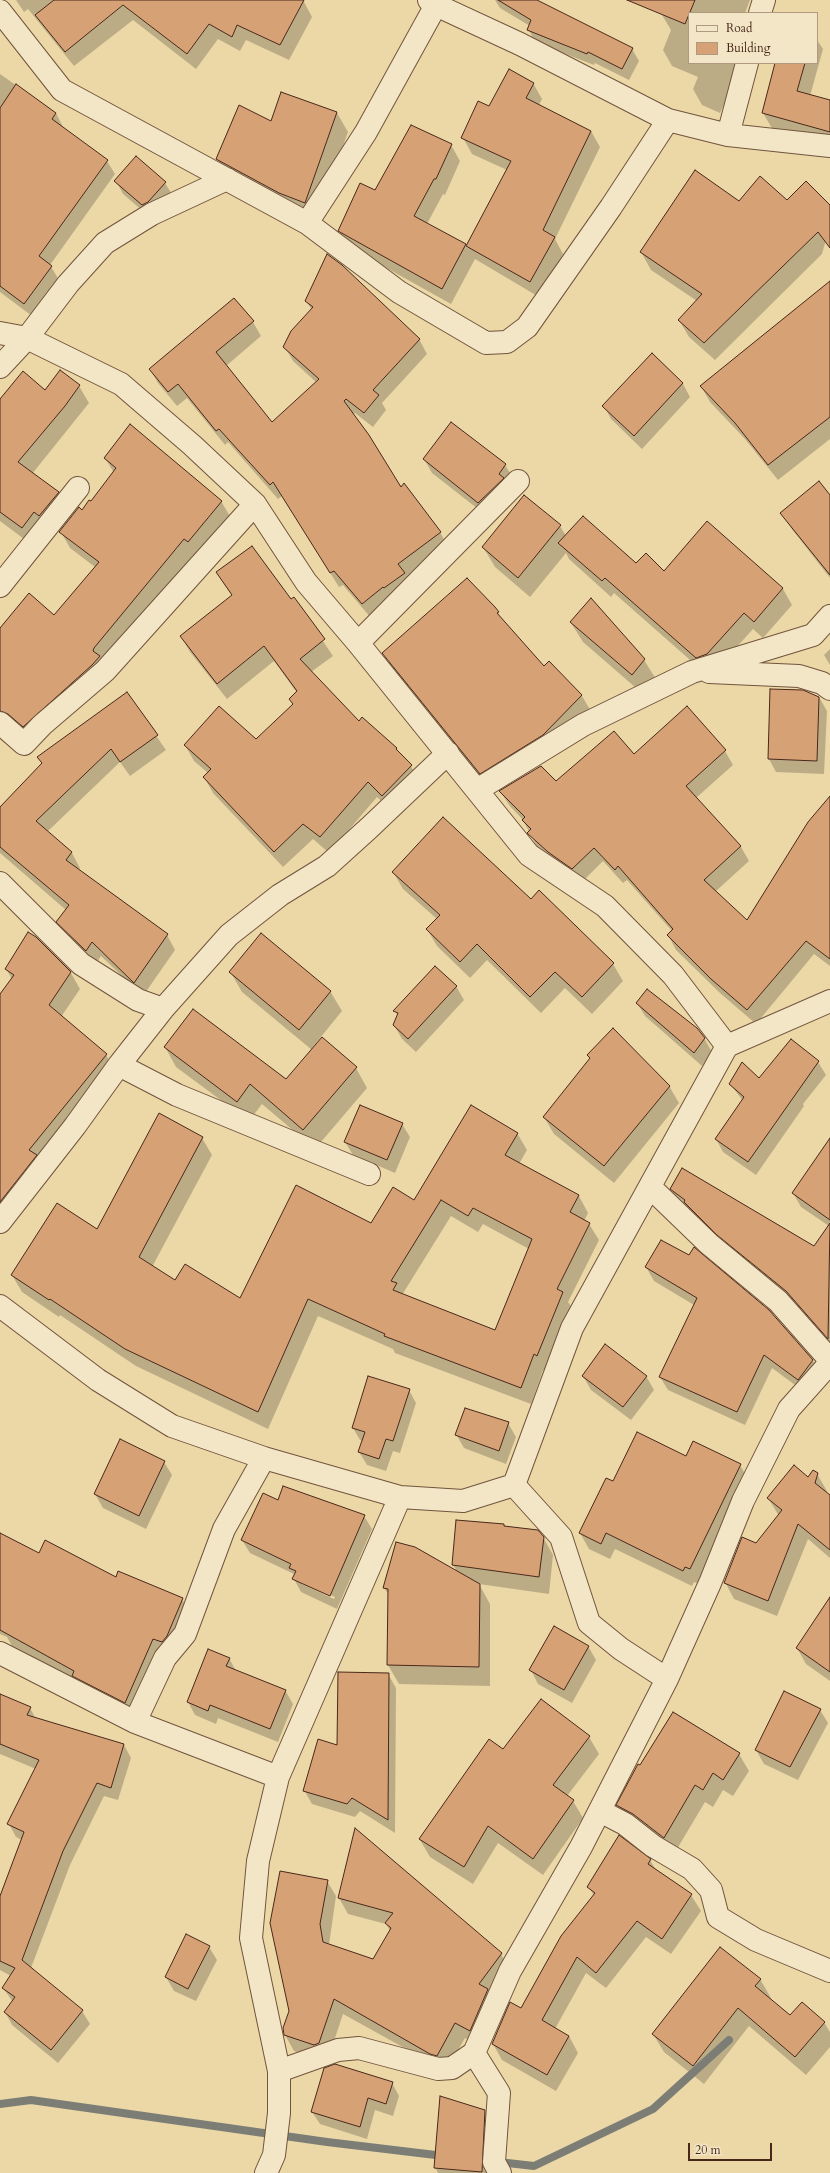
<!DOCTYPE html>
<html>
<head>
<meta charset="utf-8">
<style>
  body { margin:0 }
  #map { position:relative; width:830px; height:2173px; overflow:hidden; background:#ecd8a7; font-family:Cardo,serif }
  canvas { display:block }
  .legend { position:absolute; left:688px; top:12px; width:130px; height:52px; box-sizing:border-box; background:#f3e6c6; border:1px solid #af9a81; margin:0; padding:5px 7px; list-style:none; font-size:12px; color:#48281a }
  .legend li { display:flex; align-items:center; gap:8px; height:20px }
  .legend b { width:20px; border:1px solid #af9a81 }
  .scale { position:absolute; left:688px; top:2143px; width:84px; height:18px; box-sizing:border-box; border:2px solid #48281a; border-top:0; padding-left:5px; font-size:12px; line-height:14px; white-space:nowrap; color:#48281a; -webkit-text-stroke:3px #f3e6c6; paint-order:stroke }
</style>
</head>
<body>
<div id="map">
<canvas width="830" height="2173"></canvas>
<ul class="legend">
<li><b style="height:5px;background:#f3e6c6"></b>Road</li>
<li><b style="height:11px;background:#d7a176"></b>Building</li>
</ul>
<div class="scale">20 m</div>
</div>
<script>
const context = document.querySelector('canvas').getContext('2d');
context.lineJoin = 'round';
function fill(path, color) {
  context.fillStyle = color;
  context.fill(path, 'evenodd');
}
function shape(rows) {
  const path = new Path2D();
  for (const r of rows) {
    path.moveTo(r[0], r[1]);
    for (let i = 2; i < r.length; i += 2) path.lineTo(r[i], r[i + 1]);
  }
  return path;
}
function stroke(path, color, width, dash) {
  context.strokeStyle = color;
  context.lineWidth = width;
  context.lineCap = dash ? 'butt' : 'round';
  context.setLineDash(dash || []);
  context.stroke(path);
}
const shadow = shape([
  [16,0,303,0,312,17,289,60,246,40,240,51,218,39,196,69,133,20,74,66,28,9,24,12],
  [495,0,535,0,632,49,639,61,629,80,595,63,594,65,535,42,529,30,530,26,500,8],
  [668,0,750,0,745,13,689,13,689,63,743,63,720,113,702,105,693,89,698,77,672,66,663,50,671,30,662,15],
  [817,40,823,49,810,96,830,101,830,146,773,130,763,113,776,63,817,63],
  [0,74,56,113,63,127,62,128,107,161,115,174,50,265,59,280,32,316,0,292],
  [533,83,542,99,539,105,591,131,600,147,555,239,563,254,539,297,475,259,451,304,349,247,339,231,375,191,451,145,460,161,445,195,443,194,427,224,465,245,467,248,507,170,472,154,463,138,490,107],
  [282,94,337,113,348,132,316,221,228,178,217,159,272,123],
  [116,181,165,183,173,196,151,218,123,194],
  [787,201,830,212,830,226,822,254,715,360,689,337,679,320,697,301,651,270,641,252,739,202],
  [830,287,830,439,778,480,745,439,710,402,701,386],
  [306,301,419,339,427,354,382,403,386,410,373,427,355,413,352,415,401,489,440,532,448,547,406,578,412,588,371,618,343,585,339,587,282,496,278,499,228,442,225,445,187,398,177,406,158,383,150,369,253,322,261,336,226,366,272,424,317,383,293,361,285,347,312,310],
  [653,354,683,384,690,397,642,449,611,419,604,406],
  [79,386,89,403,32,474,58,493,67,510,32,545,0,521,0,400],
  [105,458,221,501,231,518,33,743,0,717,0,629,54,616,95,567,70,548,61,532,91,502,114,473],
  [424,459,505,465,513,478,487,516,432,473],
  [525,496,560,526,566,536,636,565,664,572,707,523,783,589,792,605,763,638,753,629,716,670,706,674,614,593,611,597,569,559,566,553,530,597,495,567,483,547],
  [830,497,830,578,791,528,782,513],
  [217,573,291,601,294,598,333,656,311,672,359,723,396,748,411,766,420,782,392,811,377,797,329,853,313,839,283,867,213,793,204,777,208,773,194,761,185,745,256,740,293,705,290,699,297,693,274,661,227,699,190,652,181,636,232,596],
  [498,613,503,622,544,667,549,662,582,696,592,713,490,790,394,671,384,653],
  [571,623,644,660,656,679,643,694,583,642],
  [830,649,830,665,824,655],
  [127,694,166,750,130,776,120,762,47,832,72,853,80,868,78,870,167,935,175,950,143,996,101,956,95,965,66,937,58,922,66,910,0,853,0,809,42,764,38,757],
  [819,697,827,711,824,774,776,772,769,759],
  [725,751,733,765,696,798,741,847,749,861,715,892,747,922,830,802,830,966,814,954,756,1024,720,993,676,950,668,935,672,931,627,880,623,883,603,861,581,883,537,847,523,820,509,805,500,791,556,782,634,755],
  [393,872,531,900,539,892,613,964,623,981,592,1014,565,988,541,1013,487,960,470,978,437,946,427,929,437,919,403,889],
  [35,937,71,973,80,989,61,1017,106,1055,116,1071,0,1230,0,995,12,979,6,969],
  [231,973,330,991,342,1011,312,1048,356,1068,367,1088,315,1149,262,1104,249,1121,176,1067,165,1047,286,1081,312,1050,242,992],
  [456,986,464,1000,416,1052,402,1039,394,1025,398,1016,395,1011],
  [637,1003,704,1038,712,1052,702,1066,645,1016],
  [791,1040,818,1062,826,1075,803,1104,804,1106,756,1175,723,1152,716,1139,743,1101,730,1084,759,1079],
  [588,1055,669,1086,679,1103,614,1183,554,1134,544,1117,591,1059],
  [402,1124,410,1137,395,1173,353,1155,345,1142],
  [517,1133,527,1150,519,1164,579,1196,588,1213,584,1221,589,1224,599,1240,568,1302,573,1309,547,1372,543,1370,531,1404,395,1353,393,1349,318,1316,268,1429,136,1366,60,1315,59,1317,22,1292,12,1275,97,1231,202,1138,212,1155,152,1267,175,1281,240,1299,414,1202],
  [451,1216,478,1232,483,1224,529,1249,496,1331,402,1295],
  [830,1140,830,1345,693,1216,689,1210,679,1202,671,1189,815,1248,829,1226,801,1207,793,1193],
  [646,1267,769,1311,813,1361,821,1374,806,1393,772,1368,745,1425,668,1390,660,1377,694,1305,654,1281],
  [583,1376,646,1376,654,1390,631,1420,591,1390],
  [409,1390,416,1403,400,1453,393,1451,386,1471,367,1465,359,1452,363,1441,360,1440,353,1428],
  [508,1423,516,1437,506,1464,464,1448,456,1434],
  [686,1457,740,1465,749,1481,699,1584,694,1582,692,1586,615,1549,610,1559,589,1549,580,1533,614,1483],
  [164,1462,172,1475,146,1529,103,1508,95,1494],
  [817,1474,827,1491,826,1493,830,1497,830,1558,808,1539,777,1616,734,1599,725,1582,779,1516,768,1498],
  [279,1502,364,1516,372,1529,337,1609,301,1592,294,1579,294,1574,250,1553,242,1540],
  [302,1582,335,1597,334,1599,302,1584],
  [504,1525,505,1527,543,1537,553,1555,549,1594,479,1584,490,1604,490,1686,399,1684,388,1665,389,1595,384,1588,458,1573,453,1565],
  [0,1535,39,1554,182,1599,191,1615,134,1718,12,1646,7,1637,0,1634],
  [830,1598,830,1681,806,1664,797,1648],
  [588,1646,596,1660,572,1703,538,1684,531,1670],
  [229,1658,236,1671,285,1690,293,1704,278,1742,218,1718,216,1724,195,1715,188,1702],
  [388,1674,396,1688,395,1833,360,1811,355,1817,312,1804,304,1790],
  [0,1696,30,1708,36,1719,124,1745,131,1758,118,1800,104,1796,70,1865,31,1968,82,2011,90,2024,58,2063,12,2025,5,2012,13,2002,3,1988,11,1976,0,1970,0,1898,22,1840,16,1837,9,1824,36,1769,0,1754],
  [820,1710,828,1723,798,1780,764,1764,756,1750],
  [589,1737,599,1754,567,1796,573,1801,583,1818,543,1875,498,1843,473,1884,430,1857,420,1840,503,1751],
  [739,1754,749,1771,733,1796,723,1790,713,1807,705,1802,674,1854,627,1822,617,1805,641,1767],
  [356,1830,501,1954,510,1970,479,2046,465,2038,446,2071,343,2014,328,2059,323,2061,294,2051,285,2035,327,1881,336,1896,329,1945,374,1960,390,1931,386,1924,348,1914,339,1898],
  [650,1860,656,1870,691,1895,701,1911,671,1954,646,1937,606,1988,586,1973,555,2029,569,2036,578,2053,556,2091,502,2060,493,2044,522,2010,594,1896,589,1887],
  [209,1947,217,1960,196,2001,174,1991,166,1977],
  [760,1979,771,1998,770,2000,790,2016,824,2022,830,2032,830,2047,806,2075,749,2026,704,2084,664,2052,653,2034],
  [392,2083,399,2096,393,2116,375,2110,367,2139,320,2124,312,2112],
  [485,2111,492,2125,490,2173,438,2173,435,2167]
]);
const stream = shape([
  [0,2104,31,2100,327,2142,444,2156],
  [472,2159,534,2166,653,2109,729,2040]
]);
const building = shape([
  [54,0,304,0,280,45,237,25,232,37,209,24,187,54,123,5,65,52,35,15,54,0],
  [498,0,537,0,633,48,622,69,588,52,587,54,527,30,531,20,498,0],
  [627,0,695,0,685,24,627,0],
  [775,63,805,63,797,91,830,100,830,132,762,113,775,63],
  [509,69,534,83,526,98,591,131,543,230,555,237,530,282,466,246,511,161,461,138,478,101,489,106,509,69],
  [16,84,56,113,52,119,108,160,39,256,52,266,24,304,0,286,0,108,16,84],
  [281,92,337,112,305,203,279,193,216,159,239,105,271,121,281,92],
  [411,125,452,144,436,179,434,179,414,216,466,244,442,289,338,231,360,183,375,190,411,125],
  [136,156,166,182,148,202,142,205,114,181,136,156],
  [695,170,739,201,760,176,787,200,806,181,830,205,830,248,818,232,704,343,678,320,702,294,640,252,695,170],
  [327,254,342,265,420,339,373,390,379,395,364,413,346,399,344,401,369,435,401,487,404,483,441,532,398,564,405,573,384,588,383,587,362,604,334,571,330,573,273,482,270,485,219,429,216,431,178,384,168,392,149,369,234,298,254,321,216,352,272,422,319,379,283,347,291,331,313,307,305,301,327,254],
  [830,281,830,417,768,465,735,423,700,386,830,281],
  [652,353,683,383,634,436,602,406,652,353],
  [60,370,80,385,65,406,18,462,59,492,39,516,34,512,22,528,0,512,0,399,23,371,45,390,60,370],
  [451,422,506,464,499,474,504,478,478,503,423,459,451,422],
  [130,424,222,501,188,542,184,539,94,648,93,651,100,656,92,665,23,727,8,714,0,711,0,628,29,593,54,615,99,562,59,532,79,507,82,510,89,500,91,501,116,468,104,458,130,424],
  [819,481,830,495,830,575,780,513,819,481],
  [524,495,561,525,518,578,482,547,524,495],
  [583,516,636,563,646,553,664,571,707,521,783,588,754,622,744,613,707,654,696,658,605,578,602,581,558,543,583,516],
  [252,546,291,599,294,597,325,639,300,659,359,721,362,717,397,748,396,749,412,765,382,796,368,782,320,837,303,824,274,852,203,777,211,769,184,745,219,706,256,739,293,704,289,699,297,691,264,646,217,684,180,636,232,595,216,572,252,546],
  [467,578,495,607,499,612,497,613,544,666,549,661,582,695,543,735,480,774,382,653,467,578],
  [591,598,645,659,632,675,570,622,591,598],
  [770,689,803,690,819,697,817,761,768,759,770,689],
  [127,692,158,735,120,762,111,749,36,821,72,852,66,860,168,934,134,983,92,942,86,951,56,922,69,905,0,847,0,807,42,763,37,757,127,692],
  [687,706,726,750,686,786,741,846,704,880,747,920,808,822,830,796,830,959,806,941,747,1010,711,979,667,935,673,929,618,866,615,870,594,848,572,869,548,852,527,833,531,829,522,820,525,817,499,791,541,766,556,781,614,731,634,754,687,706],
  [443,817,531,899,539,890,614,963,582,997,555,972,530,997,477,944,460,962,426,929,440,915,392,872,443,817],
  [28,932,36,937,71,972,49,1005,107,1054,29,1150,37,1155,0,1202,0,994,14,975,5,969,28,932],
  [261,933,331,991,299,1030,229,972,261,933],
  [435,966,457,986,408,1039,393,1025,398,1013,393,1011,435,966],
  [647,989,697,1028,705,1038,694,1053,636,1003,647,989],
  [193,1009,286,1079,322,1037,357,1067,303,1130,250,1084,237,1102,164,1047,193,1009],
  [613,1028,670,1086,604,1166,543,1117,590,1058,587,1055,613,1028],
  [791,1039,819,1061,748,1162,715,1139,744,1097,729,1084,742,1062,759,1078,791,1039],
  [360,1105,403,1123,387,1160,344,1142,360,1105],
  [471,1105,518,1133,505,1155,579,1195,570,1212,590,1223,557,1289,563,1292,537,1356,534,1354,521,1388,384,1336,385,1334,308,1299,258,1412,125,1349,50,1299,49,1300,11,1275,57,1203,97,1229,159,1113,203,1137,139,1257,175,1280,185,1264,240,1298,296,1185,371,1223,393,1187,414,1200,471,1105],
  [441,1200,468,1216,473,1208,532,1239,495,1330,393,1290,397,1283,391,1281,441,1200],
  [830,1138,830,1220,792,1193,830,1138],
  [682,1168,814,1246,830,1223,828,1339,786,1291,717,1235,684,1202,685,1200,670,1189,682,1168],
  [661,1240,689,1255,694,1247,769,1310,813,1360,798,1380,764,1355,737,1412,659,1377,697,1298,645,1267,661,1240],
  [605,1344,647,1376,623,1407,582,1376,605,1344],
  [368,1376,410,1389,393,1441,386,1439,379,1459,358,1452,365,1432,352,1428,368,1376],
  [465,1408,509,1422,499,1451,455,1435,465,1408],
  [637,1432,686,1456,693,1441,741,1464,690,1569,685,1567,683,1571,606,1533,601,1544,579,1533,606,1478,613,1481,637,1432],
  [120,1439,165,1461,139,1516,94,1494,120,1439],
  [794,1465,808,1477,813,1470,818,1473,815,1483,830,1495,830,1550,798,1524,768,1601,724,1583,742,1537,756,1543,782,1510,767,1498,794,1465],
  [283,1486,365,1515,330,1596,292,1579,296,1571,289,1568,291,1564,241,1540,263,1493,278,1500,283,1486],
  [456,1520,504,1524,504,1526,538,1530,544,1537,539,1577,452,1565,456,1520],
  [0,1533,39,1553,45,1540,116,1577,118,1571,183,1598,167,1636,162,1642,153,1639,125,1703,72,1676,74,1671,0,1630,0,1533],
  [396,1542,415,1547,480,1584,479,1667,387,1665,388,1589,383,1588,396,1542],
  [830,1597,830,1672,796,1648,830,1597],
  [554,1626,589,1646,564,1690,529,1670,554,1626],
  [208,1649,230,1658,226,1666,286,1690,270,1729,210,1705,208,1711,187,1702,208,1649],
  [338,1672,389,1673,388,1820,352,1798,347,1804,303,1791,318,1739,337,1745,338,1672],
  [784,1691,821,1709,790,1767,755,1750,784,1691],
  [0,1694,31,1707,27,1715,124,1744,111,1788,97,1783,63,1851,22,1960,83,2010,51,2050,4,2012,15,1997,2,1988,15,1968,0,1961,0,1896,24,1832,7,1824,39,1760,0,1744,0,1694],
  [541,1699,590,1736,553,1785,574,1800,533,1859,488,1826,464,1867,419,1839,489,1739,503,1749,541,1699],
  [673,1712,740,1753,723,1780,713,1773,703,1790,695,1785,664,1838,633,1814,616,1805,638,1764,640,1765,673,1712],
  [355,1828,502,1953,479,1984,488,1989,470,2031,455,2023,437,2056,430,2054,334,1999,319,2043,314,2045,284,2035,283,2028,289,2011,270,1923,280,1871,328,1880,320,1924,323,1942,373,1959,391,1928,385,1923,393,1913,338,1898,355,1828],
  [619,1835,651,1859,648,1864,692,1894,662,1939,637,1921,596,1973,577,1957,542,2020,569,2036,547,2075,492,2044,510,2002,521,2008,561,1936,595,1893,587,1887,619,1835],
  [186,1934,210,1946,188,1989,165,1977,186,1934],
  [720,1947,761,1979,755,1986,790,2015,802,2002,825,2022,795,2057,738,2008,693,2066,652,2034,720,1947],
  [335,2064,393,2082,386,2104,368,2098,360,2127,311,2112,324,2068,335,2064],
  [440,2096,485,2110,482,2172,434,2168,440,2096]
]);
const street = shape([
  [429,0,436,5,520,44,668,120,728,135,830,146],
  [0,11,62,90,307,223,399,292,486,343,507,342,527,327,611,207,668,120],
  [760,13,764,0],
  [728,135,747,63],
  [307,223,366,132,436,5],
  [0,333,27,338,121,384,192,445,255,504,306,582,358,643,529,855,605,906,673,975,727,1046],
  [0,367,27,338,68,284,105,243,152,214,227,179],
  [0,586,78,488],
  [358,643,518,481],
  [709,672,799,676,822,683,830,689],
  [0,723,24,744,42,725,105,671,255,504],
  [477,790,583,725,692,672,813,635,830,616],
  [0,883,81,964,138,1000,163,1009],
  [119,1065,177,1095,369,1174],
  [650,1187,709,1244,778,1301,830,1360],
  [0,1222,75,1126,119,1065,163,1009,229,935,280,895,327,866,369,828,448,753],
  [0,1306,98,1380,172,1426,264,1458,400,1497,463,1501,514,1485],
  [514,1485,572,1328,727,1046,830,1001],
  [514,1485,561,1537,589,1623,621,1649,667,1679],
  [0,1653,135,1722,278,1777],
  [135,1722,165,1658,185,1634,224,1529,264,1458],
  [600,1811,625,1824,653,1846,692,1869,711,1890,718,1917,756,1940,830,1971],
  [474,2053,499,2093,494,2162,500,2173],
  [279,2071,338,2050,359,2048,438,2069,452,2068,474,2053,510,1971,581,1847,667,1679,710,1583,743,1501,789,1409,830,1363],
  [266,2173,274,2155,279,2113,279,2071,251,1938,258,1861,278,1777,400,1497]
]);
fill(shadow, '#0003');
stroke(stream, '#7c7e76', 8);
fill(building, '#d7a176');
stroke(building, '#48281a', 1);
stroke(street, '#71543d', 24);
stroke(street, '#f3e6c6', 22);
</script>
</body>
</html>
